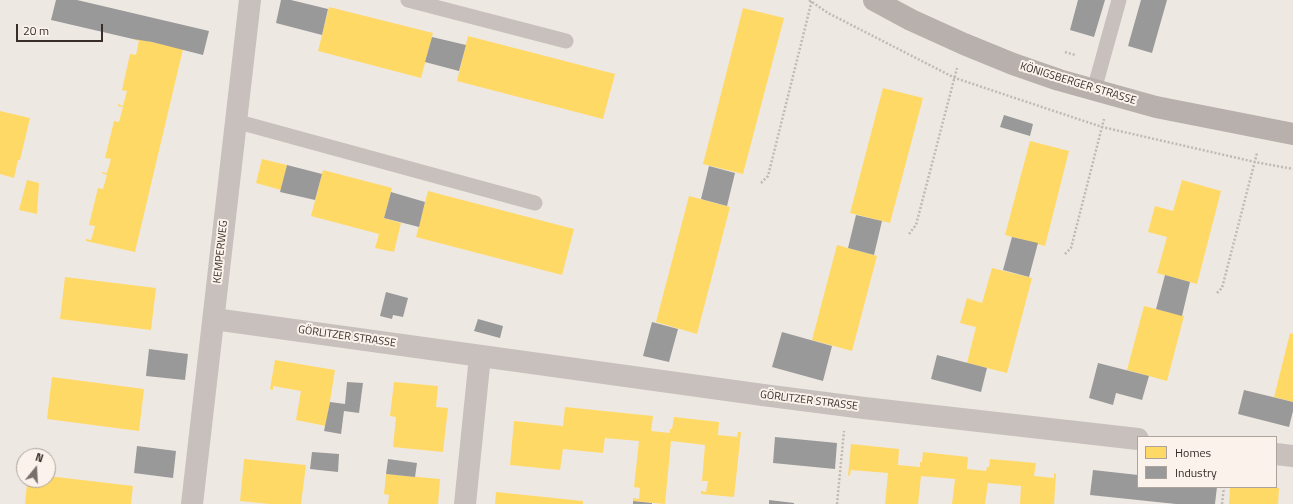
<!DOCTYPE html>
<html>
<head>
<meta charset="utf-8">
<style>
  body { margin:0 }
  #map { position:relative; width:1293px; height:504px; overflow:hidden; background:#eee8e3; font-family:"Titillium Web",sans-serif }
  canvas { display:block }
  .legend { position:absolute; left:1137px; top:436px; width:140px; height:52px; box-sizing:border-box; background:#faf2eb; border:1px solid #aca39d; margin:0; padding:5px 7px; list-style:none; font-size:12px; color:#382d29 }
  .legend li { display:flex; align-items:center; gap:8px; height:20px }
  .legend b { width:20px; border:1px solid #aca39d }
  .north { position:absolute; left:16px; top:448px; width:40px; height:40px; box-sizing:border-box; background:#faf2eb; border:1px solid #aca39d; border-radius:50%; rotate:18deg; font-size:11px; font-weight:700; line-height:16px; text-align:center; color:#382d29 }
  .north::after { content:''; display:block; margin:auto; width:14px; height:18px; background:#786e6a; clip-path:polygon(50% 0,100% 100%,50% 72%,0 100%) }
  .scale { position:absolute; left:16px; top:24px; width:87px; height:18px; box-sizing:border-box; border:2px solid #382d29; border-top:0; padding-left:5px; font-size:12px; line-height:14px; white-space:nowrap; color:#382d29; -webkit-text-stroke:3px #faf2eb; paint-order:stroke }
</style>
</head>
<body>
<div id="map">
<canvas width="1293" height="504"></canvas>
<ul class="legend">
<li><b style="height:11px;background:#ffd966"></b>Homes</li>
<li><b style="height:11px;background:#999"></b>Industry</li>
</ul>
<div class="north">N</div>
<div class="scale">20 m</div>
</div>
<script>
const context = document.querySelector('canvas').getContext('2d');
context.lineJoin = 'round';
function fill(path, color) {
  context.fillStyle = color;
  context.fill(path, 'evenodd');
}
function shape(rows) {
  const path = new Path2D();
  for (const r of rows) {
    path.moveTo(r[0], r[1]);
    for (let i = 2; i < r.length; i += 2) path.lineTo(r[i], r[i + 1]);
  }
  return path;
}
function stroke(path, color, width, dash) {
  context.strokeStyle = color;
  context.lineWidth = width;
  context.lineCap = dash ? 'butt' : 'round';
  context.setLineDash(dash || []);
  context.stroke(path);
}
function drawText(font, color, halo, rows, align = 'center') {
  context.font = font + ' "Titillium Web",sans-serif';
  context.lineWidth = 4;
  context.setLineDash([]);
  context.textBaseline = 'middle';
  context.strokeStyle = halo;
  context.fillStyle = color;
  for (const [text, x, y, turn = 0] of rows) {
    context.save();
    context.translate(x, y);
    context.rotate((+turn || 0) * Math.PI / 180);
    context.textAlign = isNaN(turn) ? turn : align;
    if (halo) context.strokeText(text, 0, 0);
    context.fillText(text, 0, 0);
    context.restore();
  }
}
const homes = shape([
  [329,7,433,33,421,78,318,51],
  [743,8,784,18,743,174,703,164],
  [468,36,615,74,603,119,457,81],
  [134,38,183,49,135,252,86,241,86,239,91,240,95,226,89,225,98,188,103,189,107,175,102,173,102,172,107,173,111,159,105,158,114,121,119,122,123,107,118,106,118,104,123,106,127,91,122,90,130,54,136,55,139,41,133,39],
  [883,88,923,98,890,223,850,213],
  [0,111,30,118,20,160,18,160,14,178,0,174],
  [1030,141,1069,151,1045,246,1005,235],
  [262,159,287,165,281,190,256,183],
  [323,170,392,188,384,218,401,223,394,252,375,248,379,234,311,216],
  [27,180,39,183,37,214,19,210],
  [1182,180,1221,191,1197,284,1157,273,1167,237,1148,232,1155,206,1173,211],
  [428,191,574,229,562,275,416,237],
  [689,196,730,207,697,334,656,322],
  [837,245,877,256,852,351,812,340],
  [992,268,1032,278,1007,373,967,363,976,327,960,323,967,298,982,303],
  [65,277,156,288,151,330,60,319],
  [1144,306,1184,316,1167,381,1127,370],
  [1290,333,1293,334,1293,402,1274,397],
  [275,360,335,370,326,426,296,420,301,391,273,386,273,390,270,389],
  [52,377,144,389,139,431,47,419],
  [394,382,438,386,436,407,448,408,443,452,393,447,396,417,390,416],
  [565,407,653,416,651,431,670,433,670,429,672,429,674,417,719,422,718,435,737,437,738,432,741,432,734,497,701,494,701,491,706,492,708,481,702,481,705,445,671,441,665,504,633,501,633,498,639,499,640,488,634,487,639,441,605,438,603,453,563,449,560,470,510,465,514,421,563,426],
  [851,444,899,449,898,465,920,467,920,462,922,462,923,452,968,457,967,469,986,471,987,467,989,467,990,459,1036,463,1034,476,1054,478,1054,473,1056,474,1054,504,1020,504,1021,486,988,483,985,504,952,504,955,479,921,476,918,504,885,504,888,473,851,470,850,475,848,476],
  [244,459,306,465,301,504,270,504,240,501],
  [386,474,440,479,438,504,388,504,389,495,384,494],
  [48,476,133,486,131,504,25,504,27,484,39,486,40,480,48,480],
  [1230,487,1279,488,1278,504,1229,504],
  [496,492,583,501,583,504,495,504]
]);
const industry = shape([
  [56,0,77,0,209,31,203,55,152,42,133,39,51,20],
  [281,0,291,0,328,9,322,35,276,23],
  [1078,0,1105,0,1094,37,1070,30],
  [1141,0,1167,0,1152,53,1128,46],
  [432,37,466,45,459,71,425,62],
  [1004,115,1033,124,1030,136,1000,127],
  [287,165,322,174,315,200,280,192],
  [709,166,735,173,727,206,701,199],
  [391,192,425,202,419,227,384,218],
  [856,215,882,221,874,255,848,248],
  [1012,237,1038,243,1029,277,1003,270],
  [1165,275,1190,282,1182,316,1156,309],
  [386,292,408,298,403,317,393,315,392,319,380,316],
  [478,319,503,326,500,338,474,331],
  [652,322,678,329,669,362,643,356],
  [782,332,832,346,823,381,772,367],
  [149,349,188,354,185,380,146,376],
  [937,355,987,368,981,392,931,379],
  [1098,363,1149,376,1142,400,1116,393,1113,405,1089,398],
  [347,382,363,383,359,413,344,411,341,434,324,431,330,402,345,404],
  [1244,390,1293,402,1293,411,1289,427,1238,414],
  [775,437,837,443,835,469,773,463],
  [137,446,176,451,173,478,134,473],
  [312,452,339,454,338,472,310,469],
  [388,459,417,463,415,477,386,474],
  [1093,470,1138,475,1138,487,1217,487,1215,504,1176,504,1090,495],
  [769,500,794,503,794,504,769,504],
  [633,501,652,503,652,504,633,504]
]);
const path = shape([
  [809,0,828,13,955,78,1102,127,1255,162,1293,169],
  [1065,52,1075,55],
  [761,183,768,176,812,0],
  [909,234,916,225,957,68],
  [1065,254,1071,248,1104,119],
  [1217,293,1222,288,1257,153],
  [837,504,844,431],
  [1222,504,1224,487]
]);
const lane = shape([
  [408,0,566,41],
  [1094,90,1119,0],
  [235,121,535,203]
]);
const street = shape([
  [214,319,763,395,864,408,1138,439],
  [1276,454,1293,456],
  [192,504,250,0],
  [465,504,480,356]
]);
const secondary = shape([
  [874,0,911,20,964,44,1013,64,1059,80,1156,107,1293,134]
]);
const streetNames = [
  ["KÖNIGSBERGER STRASSE",1078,84,17],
  ["KEMPERWEG",221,252,-84],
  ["GÖRLITZER STRASSE",347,337,8],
  ["GÖRLITZER STRASSE",809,401,7]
];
fill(homes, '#ffd966');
fill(industry, '#999');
stroke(path, '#c0b9b4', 2.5, [2, 2]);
stroke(lane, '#c7c0bc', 15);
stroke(street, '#c7c0bc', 22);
stroke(secondary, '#b8b0ac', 22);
drawText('11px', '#382d29', '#faf2eb', streetNames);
</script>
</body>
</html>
